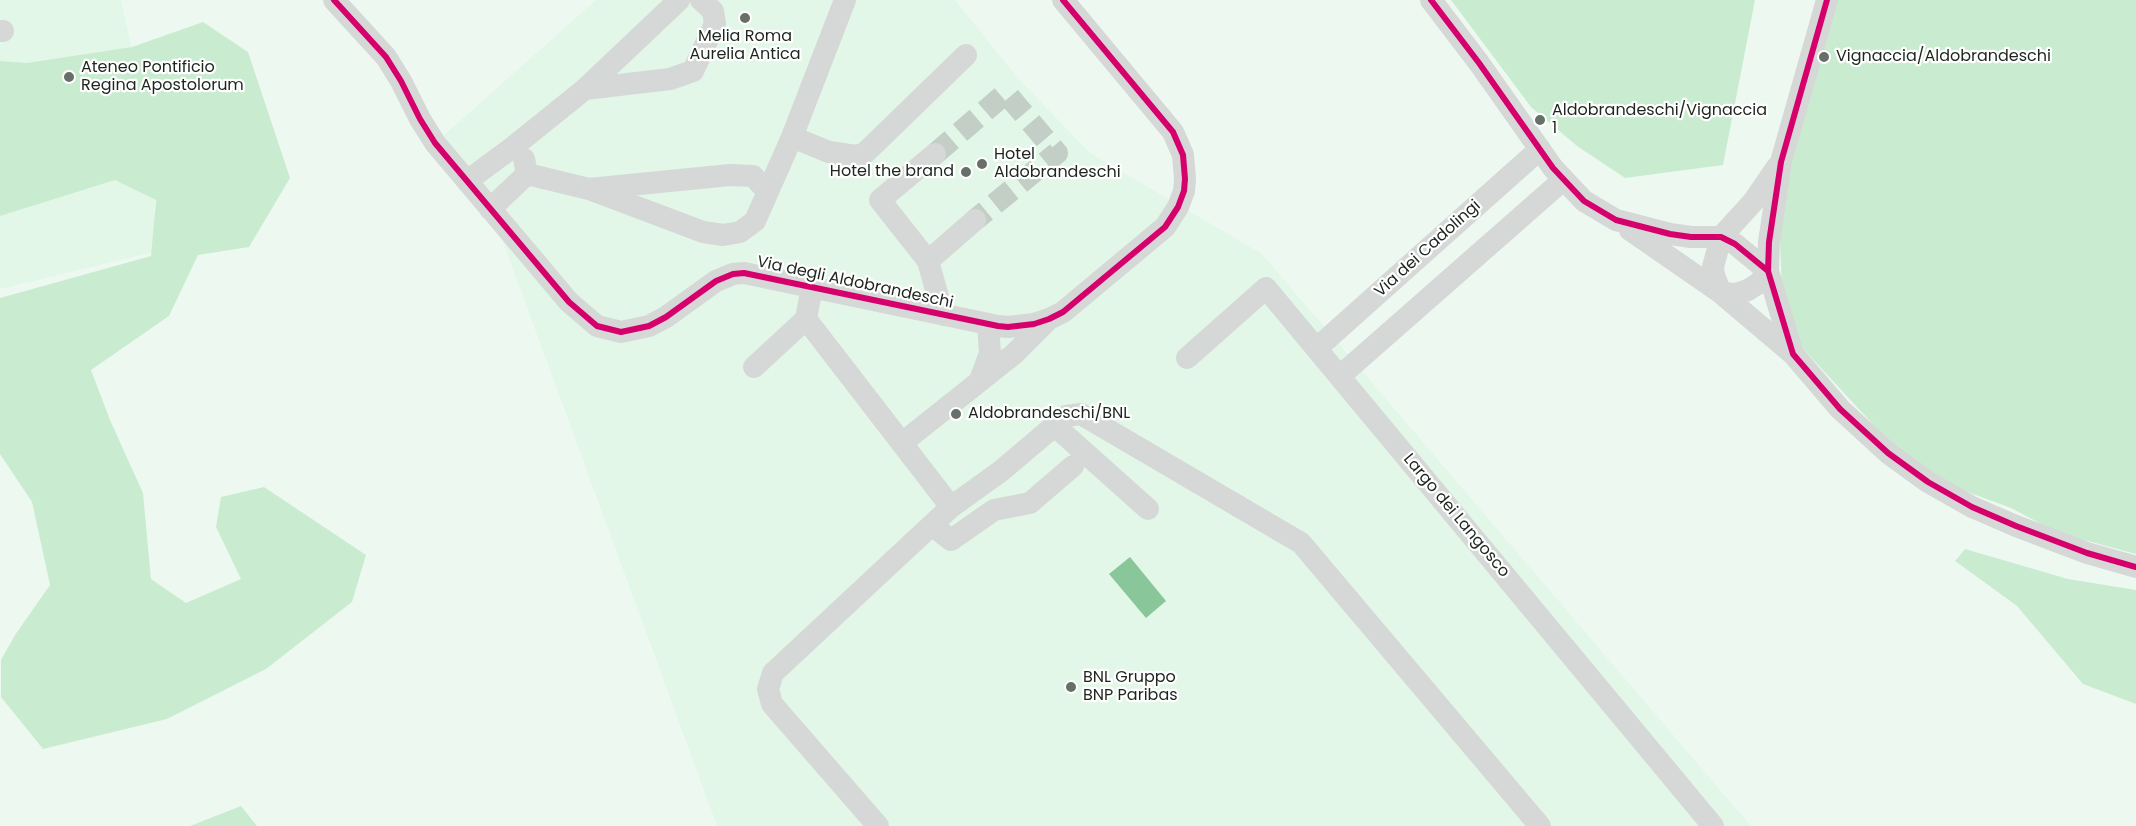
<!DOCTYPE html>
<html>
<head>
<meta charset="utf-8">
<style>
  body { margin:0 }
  canvas { display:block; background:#edf9f0 }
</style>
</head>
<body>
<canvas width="2136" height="826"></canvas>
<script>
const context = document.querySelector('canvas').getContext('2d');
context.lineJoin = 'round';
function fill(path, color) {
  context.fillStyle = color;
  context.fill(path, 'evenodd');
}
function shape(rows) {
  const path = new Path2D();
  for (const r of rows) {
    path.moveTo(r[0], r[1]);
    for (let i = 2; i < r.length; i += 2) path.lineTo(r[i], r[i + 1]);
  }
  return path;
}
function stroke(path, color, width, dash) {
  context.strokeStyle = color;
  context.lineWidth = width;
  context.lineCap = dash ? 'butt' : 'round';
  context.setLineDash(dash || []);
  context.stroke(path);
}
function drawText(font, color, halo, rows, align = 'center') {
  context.font = font + ' Poppins,sans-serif';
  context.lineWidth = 4.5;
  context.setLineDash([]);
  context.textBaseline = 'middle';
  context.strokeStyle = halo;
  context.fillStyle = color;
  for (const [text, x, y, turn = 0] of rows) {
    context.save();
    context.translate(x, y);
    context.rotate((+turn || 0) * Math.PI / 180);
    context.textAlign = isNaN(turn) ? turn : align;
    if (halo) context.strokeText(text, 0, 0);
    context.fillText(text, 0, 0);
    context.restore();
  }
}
const built = shape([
  [0,0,121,0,155,154,154,252,0,289],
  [596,0,955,0,1017,77,1090,153,1262,254,1751,826,717,826,491,209,435,143]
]);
const green = shape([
  [1451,0,1755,0,1723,165,1625,178,1577,146,1531,107],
  [1836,0,2136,0,2136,554,2058,533,2011,508,1919,474,1795,340,1782,294,1779,211],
  [203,22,248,52,290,178,249,247,198,255,169,316,91,370,110,420,143,493,151,579,186,603,241,579,216,527,221,497,264,487,366,555,352,602,266,669,167,719,43,749,1,697,1,660,15,635,50,585,32,502,0,454,0,298,151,256,156,200,115,180,0,216,0,61,27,63,132,47],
  [1965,549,2068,579,2136,590,2136,704,2083,684,2017,606,1955,561],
  [241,806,257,826,190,826]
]);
const water = shape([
  [1130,557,1166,601,1146,618,1109,574]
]);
const minorTunnel = shape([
  [935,154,1006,93,1057,153,975,220]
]);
const minor = shape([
  [334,0,386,57,401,81,420,119,435,143,569,302,597,326,621,332,649,326,666,317,716,281,733,274,744,273,998,326,1008,327,1034,324,1049,319,1063,312,1165,227,1178,207,1184,191,1185,179,1183,155,1173,132,1063,0],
  [1431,0,1479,63,1553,168,1584,201,1616,220,1670,234,1691,237,1721,237,1735,244,1768,271],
  [1827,0,1781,162,1769,242,1768,271,1793,354,1840,409,1888,453,1928,482,1972,507,2016,526,2087,553,2136,567],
  [0,31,3,31],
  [585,89,670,79,693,71,715,24,713,11,701,0],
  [792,137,829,152,856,156,865,153,966,55],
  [935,154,880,200,928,261,943,315],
  [527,174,589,189,730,175,753,176,768,192],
  [467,181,513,147,585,89,679,0],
  [589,189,703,232,723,235,740,232,755,221,792,137,845,0],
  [490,209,527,174,524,159],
  [1630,230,1721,293,1793,354],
  [928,261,975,220],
  [812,287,806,319,951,507,773,673,768,689,772,704,878,826],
  [1721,293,1714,275,1713,267,1721,237,1753,202,1777,167],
  [1721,293,1736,294,1748,290,1759,283,1768,271],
  [1317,348,1540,149],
  [1187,358,1266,288,1713,826],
  [754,367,806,319],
  [1340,376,1563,180],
  [980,380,990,353,988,324],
  [1055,426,1148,509],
  [902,443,1014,354,1048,320],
  [951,507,1001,471,1066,416,1081,414,1301,543,1540,826],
  [932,525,951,540,994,510,1030,503,1073,466]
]);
const cycleway = shape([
  [334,0,386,57,401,81,420,119,435,143,569,302,597,326,621,332,649,326,666,317,716,281,733,274,744,273,998,326,1008,327,1034,324,1049,319,1063,312,1165,227,1178,207,1184,191,1185,179,1183,155,1173,132,1063,0],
  [1431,0,1479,63,1553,168,1584,201,1616,220,1670,234,1691,237,1721,237,1735,244,1768,271],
  [1827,0,1781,162,1769,242,1768,271,1793,354,1840,409,1888,453,1928,482,1972,507,2016,526,2087,553,2136,567]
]);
const markers = [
  [745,18,6,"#666f68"],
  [1824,57,6,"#666f68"],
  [69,77,6,"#666f68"],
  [1540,120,6,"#666f68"],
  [982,164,6,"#666f68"],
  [966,172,6,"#666f68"],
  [956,414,6,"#666f68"],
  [1071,687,6,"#666f68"]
];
const poiNames = [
  ["Melia Roma",745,37,"center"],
  ["Aurelia Antica",745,55,"center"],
  ["Vignaccia/Aldobrandeschi",1836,57],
  ["Ateneo Pontificio",81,68],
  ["Regina Apostolorum",81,86],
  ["Aldobrandeschi/Vignaccia",1552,111],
  ["1",1552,129],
  ["Hotel",994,155],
  ["Aldobrandeschi",994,173],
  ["Hotel the brand",954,172,"right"],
  ["Aldobrandeschi/BNL",968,414],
  ["BNL Gruppo",1083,678],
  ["BNP Paribas",1083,696]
];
const streetNames = [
  ["Via dei Cadolingi",1428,249,-42],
  ["Via degli Aldobrandeschi",855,283,12],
  ["Largo dei Langosco",1456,516,50]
];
fill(built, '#e2f7e7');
fill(green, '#c9ecd1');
fill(water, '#89c79b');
stroke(minorTunnel, '#c3cfc6', 22, [22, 11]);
stroke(minor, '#d6d8d7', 22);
stroke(cycleway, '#d6006c', 6);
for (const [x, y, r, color] of markers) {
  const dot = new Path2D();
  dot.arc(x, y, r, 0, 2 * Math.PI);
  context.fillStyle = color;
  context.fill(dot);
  stroke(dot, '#fff', 2);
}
drawText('16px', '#1d251e', '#fff', poiNames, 'left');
drawText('16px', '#1d251e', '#fff', streetNames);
</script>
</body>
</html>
